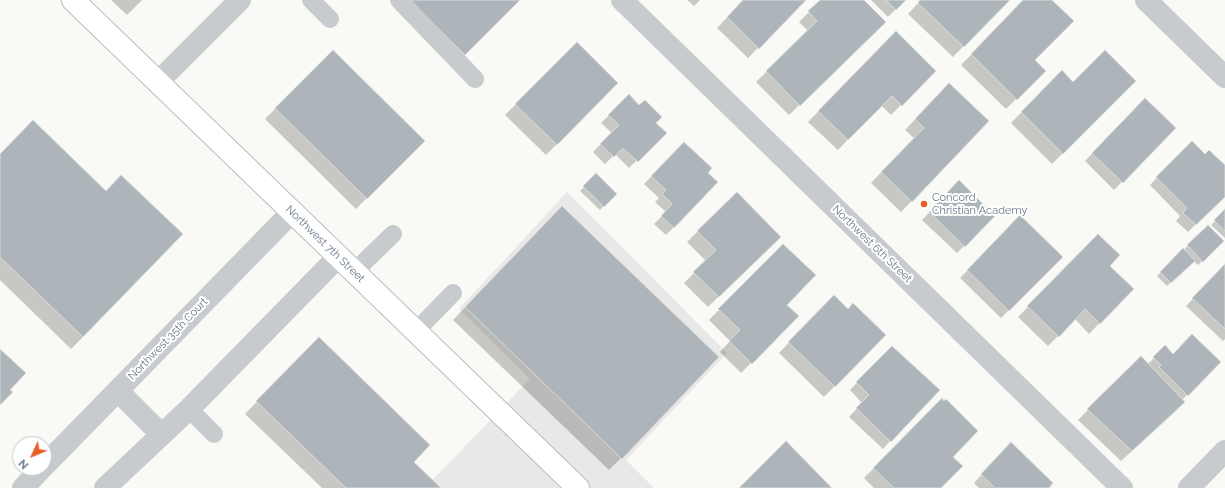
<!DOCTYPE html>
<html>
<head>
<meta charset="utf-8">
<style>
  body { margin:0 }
  #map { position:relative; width:1225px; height:488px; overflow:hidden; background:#f9f9f6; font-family:Raleway,sans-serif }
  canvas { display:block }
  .north { position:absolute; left:12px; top:436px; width:40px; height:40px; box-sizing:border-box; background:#fff; border:1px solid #c2c9cf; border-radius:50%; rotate:226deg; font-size:11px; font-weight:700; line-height:16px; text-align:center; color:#677888 }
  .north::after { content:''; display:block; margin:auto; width:14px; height:18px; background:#e85d27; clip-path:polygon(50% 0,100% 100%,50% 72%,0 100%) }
</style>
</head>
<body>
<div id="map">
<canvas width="1225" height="488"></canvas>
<div class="north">N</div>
</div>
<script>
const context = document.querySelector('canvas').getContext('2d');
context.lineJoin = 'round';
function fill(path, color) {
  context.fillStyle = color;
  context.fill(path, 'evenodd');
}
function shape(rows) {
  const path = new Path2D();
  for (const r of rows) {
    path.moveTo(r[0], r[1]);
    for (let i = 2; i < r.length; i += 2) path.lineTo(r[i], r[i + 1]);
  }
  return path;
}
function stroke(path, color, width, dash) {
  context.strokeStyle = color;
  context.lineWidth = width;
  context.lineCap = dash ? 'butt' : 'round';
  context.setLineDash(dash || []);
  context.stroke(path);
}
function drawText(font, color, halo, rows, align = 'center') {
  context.font = font + ' Raleway,sans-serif';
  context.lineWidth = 4;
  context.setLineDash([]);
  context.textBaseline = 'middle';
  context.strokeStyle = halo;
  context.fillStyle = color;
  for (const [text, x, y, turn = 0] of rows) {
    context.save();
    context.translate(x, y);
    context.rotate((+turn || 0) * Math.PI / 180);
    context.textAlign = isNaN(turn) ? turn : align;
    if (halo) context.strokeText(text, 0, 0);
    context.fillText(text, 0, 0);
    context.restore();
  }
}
const built = shape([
  [567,192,727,353,626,460,654,488,425,488,530,379,459,309]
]);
const shadow = shape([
  [111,0,142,0,127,15],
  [687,0,700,0,694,6],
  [744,0,805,0,748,58,717,28],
  [821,0,863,0,884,22,789,115,756,82,808,31,799,22],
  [871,0,905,0,888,17],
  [921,0,1008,0,953,57,908,14],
  [1025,0,1050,0,1033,60,1044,71,1006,109,961,65],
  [896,32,935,71,891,115,881,105,838,150,808,122],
  [577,44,617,83,546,155,505,115],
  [333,51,423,141,356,209,265,119],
  [1062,71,1073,83,1135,81,1052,164,1011,123],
  [939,94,988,121,901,212,871,183,914,138,905,130],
  [629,96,665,133,629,168,615,154,605,164,593,152,612,133,601,123],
  [1145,99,1175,128,1114,190,1085,161],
  [1192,142,1205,155,1225,167,1225,195,1188,232,1176,221,1180,216,1150,185],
  [684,143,707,173,717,183,666,235,654,224,666,212,655,202,659,198,644,184],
  [0,155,83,337,71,349,0,280],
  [596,175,615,194,600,210,580,191],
  [959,182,994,216,957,253,922,220],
  [737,193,779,237,708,307,684,283,706,261,687,242],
  [1225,211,1225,238,1211,225],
  [1020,217,1061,257,1001,318,960,278],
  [550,219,621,458,609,470,453,320],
  [1208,226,1223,241,1198,265,1193,260,1167,286,1157,276],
  [1098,236,1109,266,1133,289,1089,334,1075,319,1048,346,1018,317],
  [783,245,785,305,797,316,741,373,720,352,730,341,709,320],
  [1225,266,1225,339,1223,341,1186,306],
  [834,296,848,310,884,335,824,397,779,353],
  [892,347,890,441,883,449,849,417,862,403,850,390],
  [1165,347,1173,355,1219,362,1182,400,1184,402,1174,413,1121,461,1078,420,1141,357,1148,364],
  [307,350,413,462,439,488,322,488,245,414],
  [942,400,951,457,940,488,874,488,864,478],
  [1003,451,1047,488,979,488,974,483]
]);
const building = shape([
  [410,0,520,0,465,55,410,0],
  [743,0,806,0,759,49,727,17,743,0],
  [820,0,864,0,886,22,800,106,766,71,817,21,808,11,820,0],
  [886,0,906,0,896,10,886,0],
  [920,0,1010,0,964,47,918,3,920,0],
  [1023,0,1052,0,1074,21,1035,60,1046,71,1017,100,971,54,1023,0],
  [896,31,936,71,902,106,892,96,848,140,818,111,896,31],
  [577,42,618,83,557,145,515,104,577,42],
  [333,50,425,141,367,199,275,108,333,50],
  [1105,50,1136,81,1063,154,1021,112,1062,70,1073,82,1105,50],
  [949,83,989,121,912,202,881,172,924,128,915,119,949,83],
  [629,94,639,105,645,100,662,117,656,123,667,133,638,162,623,148,614,157,600,144,619,125,608,115,629,94],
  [1145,98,1176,128,1123,183,1092,153,1145,98],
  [33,120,106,191,121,175,183,234,83,337,0,257,0,154,33,120],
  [1192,141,1205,154,1209,150,1225,165,1225,197,1196,225,1183,213,1187,208,1156,177,1192,141],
  [684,142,712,168,708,173,718,182,674,228,661,216,672,204,662,194,666,190,651,176,684,142],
  [596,173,617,194,604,207,583,186,596,173],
  [959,180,995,216,965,247,929,212,959,180],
  [737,192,781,237,719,297,693,272,716,250,697,231,737,192],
  [562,206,719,357,622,459,465,307,562,206],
  [1225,209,1225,231,1214,220,1225,209],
  [1020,215,1063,257,1009,311,967,270,1020,215],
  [1208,225,1224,241,1203,262,1187,245,1208,225],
  [1098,234,1120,255,1110,266,1134,289,1100,324,1085,309,1059,337,1027,306,1098,234],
  [783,244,816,275,787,305,799,316,752,364,729,341,740,330,718,309,783,244],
  [1183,248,1195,261,1171,283,1160,272,1183,248],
  [1225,264,1225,329,1192,298,1225,264],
  [834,295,848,309,853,303,886,335,835,387,788,342,834,295],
  [1192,334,1221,362,1188,396,1159,367,1161,365,1153,357,1165,345,1173,354,1192,334],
  [319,337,430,445,414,462,441,488,346,488,256,401,319,337],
  [892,346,940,390,891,442,856,408,869,395,856,382,892,346],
  [0,349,26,373,10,390,13,392,0,405,0,349],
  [1141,356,1185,402,1132,451,1087,409,1141,356],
  [942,398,944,401,946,399,978,431,953,457,963,466,941,488,894,488,873,468,942,398],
  [786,441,832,488,739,488,786,441],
  [1011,442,1053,483,1049,488,995,488,981,474,1011,442]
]);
const service = shape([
  [311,0,330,19],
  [399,0,475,79],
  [354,272,393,234],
  [416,331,453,293],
  [189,409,214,434]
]);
const minor = shape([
  [622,0,1122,488],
  [1146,0,1225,77],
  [158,82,240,0],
  [118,391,161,434],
  [44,466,292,212],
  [23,488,42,468],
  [105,488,189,409,338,257],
  [1189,488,1225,451]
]);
const secondary = shape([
  [73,0,578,488]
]);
const markers = [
  [924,204,4,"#e85d27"]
];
const poiNames = [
  ["Concord",932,198],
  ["Christian Academy",932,211]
];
const streetNames = [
  ["Northwest 7th Street",325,244,44],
  ["Northwest 6th Street",872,244,44],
  ["Northwest 35th Court",168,339,-46]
];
fill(built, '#e7e8e7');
fill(shadow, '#0003');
fill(building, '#adb5bb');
stroke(building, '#dadbd8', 1);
stroke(secondary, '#b9bec3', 24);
stroke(service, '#c7cbce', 18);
stroke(minor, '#c7cbce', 22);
stroke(secondary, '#fff', 22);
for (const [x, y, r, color] of markers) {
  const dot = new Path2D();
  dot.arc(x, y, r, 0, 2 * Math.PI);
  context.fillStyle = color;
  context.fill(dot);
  stroke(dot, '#fff', 1.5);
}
drawText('11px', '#677888', '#fff', poiNames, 'left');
drawText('11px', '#677888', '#fff', streetNames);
</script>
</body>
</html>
